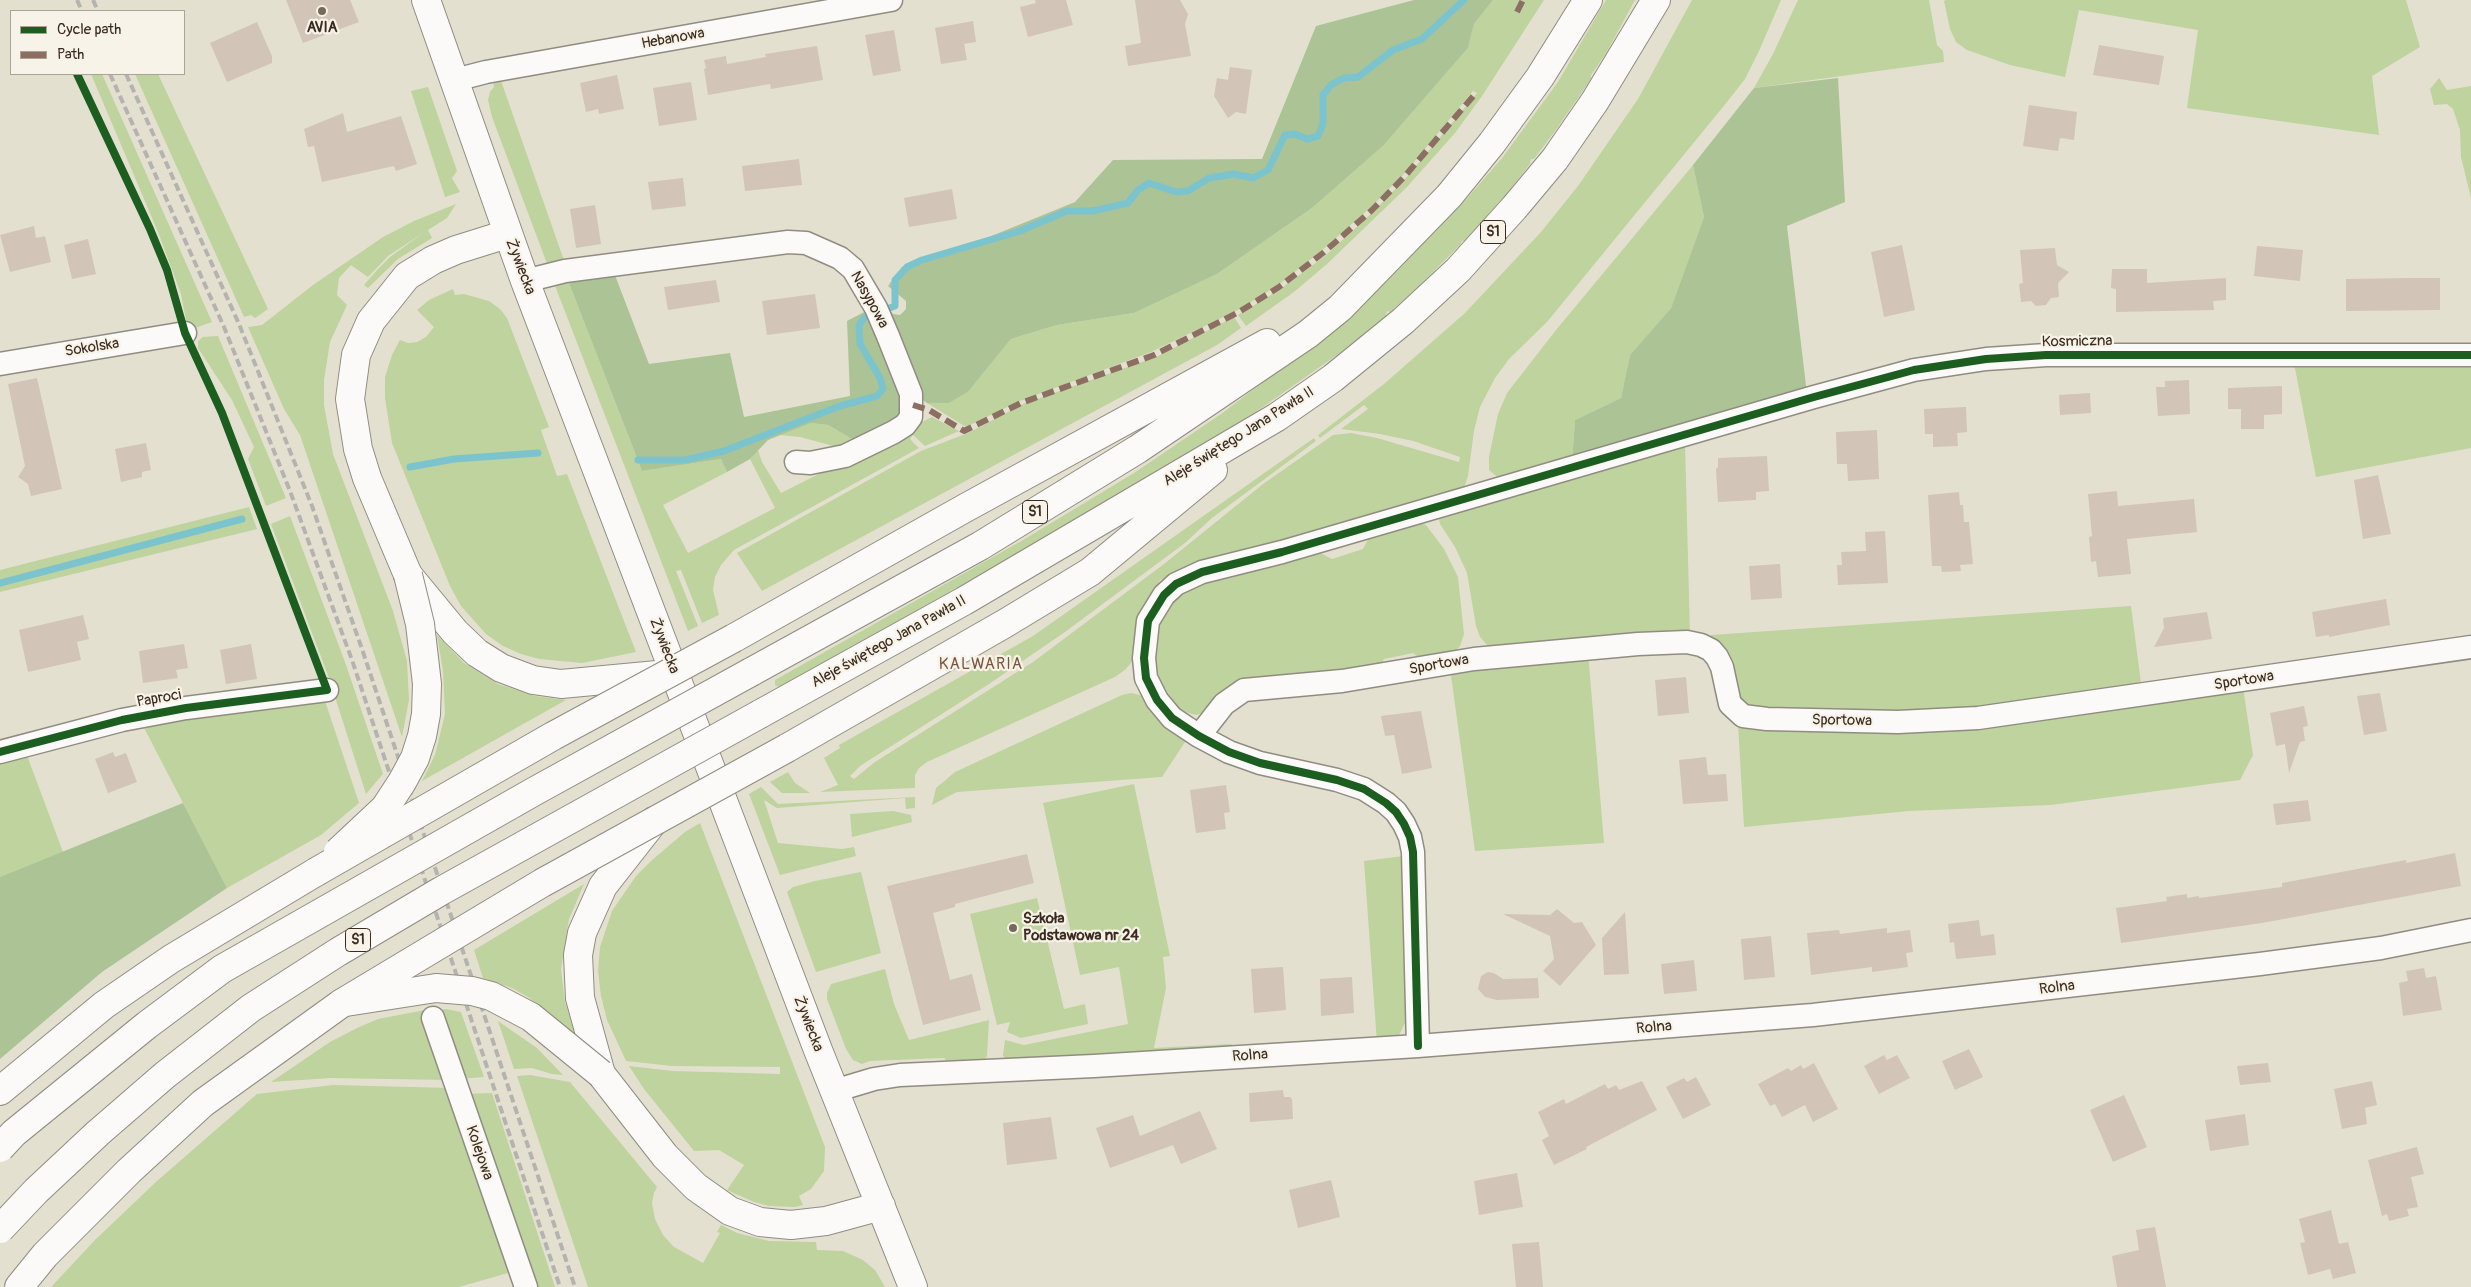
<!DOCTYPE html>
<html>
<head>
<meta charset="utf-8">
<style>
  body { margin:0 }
  #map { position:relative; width:2471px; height:1287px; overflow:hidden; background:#e4e0d0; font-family:Pangolin,sans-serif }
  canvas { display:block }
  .legend { position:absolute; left:10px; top:10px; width:175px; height:65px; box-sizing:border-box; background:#f7f3e8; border:1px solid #aca397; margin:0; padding:6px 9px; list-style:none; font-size:15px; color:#3b2a1e }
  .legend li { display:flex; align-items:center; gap:10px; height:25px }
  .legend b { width:25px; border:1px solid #aca397 }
</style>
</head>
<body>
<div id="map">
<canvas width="2471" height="1287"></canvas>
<ul class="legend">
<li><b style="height:6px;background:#1b5e20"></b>Cycle path</li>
<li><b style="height:6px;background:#8d6e63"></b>Path</li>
</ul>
</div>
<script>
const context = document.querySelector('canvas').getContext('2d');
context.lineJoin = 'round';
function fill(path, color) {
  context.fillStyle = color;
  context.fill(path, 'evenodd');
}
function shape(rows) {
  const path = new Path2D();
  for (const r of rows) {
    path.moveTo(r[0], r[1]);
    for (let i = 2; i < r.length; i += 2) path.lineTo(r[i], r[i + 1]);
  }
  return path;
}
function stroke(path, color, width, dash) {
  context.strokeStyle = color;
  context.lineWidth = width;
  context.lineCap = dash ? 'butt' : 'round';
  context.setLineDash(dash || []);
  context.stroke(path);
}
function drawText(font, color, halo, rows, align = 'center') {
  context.font = font + ' Pangolin,sans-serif';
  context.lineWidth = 4.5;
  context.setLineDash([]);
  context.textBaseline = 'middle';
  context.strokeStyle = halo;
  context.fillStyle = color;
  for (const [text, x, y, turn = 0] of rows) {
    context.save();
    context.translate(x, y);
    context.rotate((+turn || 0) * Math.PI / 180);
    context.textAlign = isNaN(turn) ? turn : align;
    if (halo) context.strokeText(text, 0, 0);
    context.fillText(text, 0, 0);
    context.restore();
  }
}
const green = shape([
  [1493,0,1544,0,1482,96,1455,133,1407,187,1327,264,1294,292,1246,326,1238,315,1279,290,1325,256,1373,212,1406,178,1477,93,1473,91,1404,174,1370,208,1321,251,1277,286,1238,310,1151,352,1020,401,966,427,927,403,949,403,968,392,1011,339,1057,325,1134,313,1217,274,1312,208,1383,146,1468,48,1474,24],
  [1606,0,1635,0,1605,55,1591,75,1591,79,1555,131,1534,159,1531,159,1530,164,1508,192,1466,240,1461,242,1461,244,1411,294,1390,312,1387,311,1386,316,1361,338,1243,421,1130,490,1125,490,1124,493,838,655,779,687,775,685,775,680,1023,540,1134,473,1221,414,1308,348,1389,279,1470,195,1502,158,1558,82],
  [1692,0,1781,0,1759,51,1745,79,1727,102,1547,322,1509,359,1495,378,1480,407,1474,431,1468,476,1462,494,1160,580,1153,595,1133,660,1126,669,1115,677,927,762,919,768,915,775,915,788,820,792,838,785,824,758,840,748,839,745,1033,636,1314,438,1316,441,1212,518,1185,543,1065,632,989,684,860,766,850,776,854,779,875,762,1033,662,1164,564,1263,484,1333,435,1351,433,1377,438,1459,462,1460,457,1413,441,1380,434,1341,429,1368,409,1364,405,1320,438,1318,435,1384,384,1465,313,1541,232,1578,186,1638,99],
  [1798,0,1929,0,1937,45,1943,51,1944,62,1754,88,1773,54],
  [1946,0,2406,0,2420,47,2372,76,2379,135,2187,108,2198,30,2079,10,2065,77,2010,65,1967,50,1956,42,1950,29,1944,1],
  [91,74,102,74,212,322,195,328,186,320,181,294,158,232],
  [135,74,158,74,268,309,261,314,255,318,251,315,244,317],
  [500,78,566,266,549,269,492,117,488,100,490,92,494,87,493,80],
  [2439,78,2447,90,2471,86,2471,198,2461,157,2460,130,2453,109,2447,104,2434,105,2430,89],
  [428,87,457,171,452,178,460,192,445,197,411,91],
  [1693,165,1704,217,1671,308,1630,355,1621,398,1575,420,1572,461,1502,481,1489,470,1489,457,1498,414,1507,393,1556,330],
  [456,204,447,218,428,230,432,238,398,259,368,288,364,285,377,270,390,257,423,233,388,256,368,277,351,265,339,278,337,295,347,305,330,342,324,380,324,405,333,454,393,611,407,661,409,700,402,737,300,435,284,409,248,327,262,325,313,285,383,237,414,221],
  [567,278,642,471,721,459,727,472,663,505,688,553,775,508,750,459,758,450,762,462,781,493,932,417,959,431,925,446,913,435,910,439,919,448,734,550,721,565,715,577,713,590,719,615,702,623,681,570,676,571,698,626,688,631,554,283],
  [453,289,455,295,464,294,489,301,500,309,507,318,549,427,541,430,557,476,567,474,636,652,582,663,539,659,521,654,503,646,486,634,461,606,450,586,392,443,385,398,385,377,392,355,400,340,408,343,417,342,426,337,434,327,417,310,429,300],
  [1234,317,1241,328,1217,345,762,591,737,553,921,451,968,433,1023,404,1156,357],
  [218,336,286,498,266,506,248,459,254,447,232,400,198,348,198,341,203,337],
  [2293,358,2471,364,2471,448,2316,477],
  [811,423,828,425,857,442,837,447,800,437,780,435],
  [1685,442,1690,637,1497,650,1487,645,1480,637,1476,626,1467,573,1455,547,1440,524,1439,519,1442,513],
  [249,507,257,529,0,592,0,570],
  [290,516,345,662,383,774,366,794,329,678,271,524],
  [1415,522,1426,525,1444,549,1458,577,1464,634,1460,646,1454,653,1420,659,1413,653,1384,659,1378,669,1246,682,1203,713,1196,715,1178,710,1160,685,1155,670,1153,654,1158,623,1175,600,1187,589,1203,581,1314,550,1332,559,1363,549,1372,532],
  [2131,606,2142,691,1923,717,1745,709,1711,641,1711,635],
  [437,635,464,663,498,684,535,696,566,700,422,781,435,755,445,714,443,671],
  [1588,652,1604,843,1475,851,1450,668],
  [2243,687,2253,755,2240,780,2051,805,1909,811,1744,827,1738,725],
  [1131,693,1140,695,1148,701,1187,739,1162,777,957,792,932,805,936,788,955,772,1122,695],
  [325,701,359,803,321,835,227,888,141,722],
  [25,750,63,852,0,877,0,757],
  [788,772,795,783,810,793,782,793,770,782],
  [1134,784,1170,956,1163,957,1166,988,1154,1048,1232,1044,1230,1052,1007,1062,1003,1055,1005,1040,1024,1045,1128,1024,1119,967,1080,975,1043,803],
  [761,787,778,804,915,797,915,808,906,809,905,798,777,808,764,800,778,843,842,849,854,847,856,856,780,875,749,794],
  [893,811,911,815,912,822,852,837,850,814],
  [700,823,825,1147,824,1171,811,1189,799,1196,803,1205,795,1207,769,1206,754,1202,727,1190,744,1165,719,1150,694,1151,644,1089,629,1066,673,1071,780,1074,780,1067,672,1066,626,1061,607,1020,601,996,598,971,600,947,612,911,636,876,651,861,685,832],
  [1403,856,1406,1021,1398,1037,1377,1043,1364,861],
  [861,872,881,953,816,972,787,892,793,887,815,881],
  [584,884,569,919,561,969,565,1002,576,1036,528,997,512,988,483,978,474,950],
  [1037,898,1064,1009,1085,1004,1088,1024,1021,1038,1007,1032,1010,1022,997,1025,970,914],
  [885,969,894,1004,909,1040,989,1020,987,1056,983,1063,949,1064,944,1058,870,1061,862,1064,853,1060,846,1049,827,999,827,993,831,984],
  [446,1009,461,1012,484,1077,460,1079,436,1010],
  [425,1010,447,1080,331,1078,271,1082,330,1042,357,1028,378,1019],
  [498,1021,537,1048,563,1075,552,1074,532,1068,514,1069],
  [530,1075,570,1082,657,1187,654,1193,652,1203,655,1219,663,1235,674,1247,703,1263,720,1233,717,1232,721,1225,737,1233,769,1241,816,1242,817,1250,843,1251,863,1260,875,1270,885,1287,588,1287,517,1076],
  [333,1085,450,1088,515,1271,459,1287,51,1287,96,1239,157,1181,257,1094],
  [492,1093,555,1287,534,1287,464,1094]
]);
const forest = shape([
  [1414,0,1493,0,1474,24,1468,48,1383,146,1312,208,1217,274,1134,313,1057,325,1011,339,968,392,949,403,927,403,914,394,885,306,893,314,900,315,906,309,906,301,888,286,902,267,917,259,989,237,1075,202,1113,160,1262,159,1316,26],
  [1838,78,1845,202,1787,226,1807,394,1572,461,1575,420,1621,398,1630,355,1671,308,1704,217,1693,165,1754,88],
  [613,270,649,364,730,353,744,417,850,396,847,321,870,309,906,411,857,442,828,425,811,423,768,440,750,459,727,472,721,459,642,471,567,278],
  [183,803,227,888,102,972,0,1059,0,877]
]);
const stream = shape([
  [884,310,895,306,895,280,907,267,922,260,1020,231,1067,211,1093,211,1128,203,1138,190,1149,183,1176,192,1188,191,1209,178,1234,174,1253,178,1268,170,1285,135,1295,134,1307,139,1318,136,1323,124,1323,95,1331,85,1344,78,1358,77,1393,50,1422,39,1464,0],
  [638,460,685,460,724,451,840,406,877,396,883,389,880,378,860,344,859,325,864,318],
  [410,467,454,459,538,453],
  [0,583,242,519]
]);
const building = shape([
  [286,0,350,0,359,22,303,43],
  [1035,0,1066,0,1073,25,1028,37,1020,7,1036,3],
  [1135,0,1180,0,1188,14,1185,24,1191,56,1128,66,1125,46,1141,43],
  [973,21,976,42,964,44,967,60,941,64,935,28],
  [257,22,272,56,272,63,227,82,210,43],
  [894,30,901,71,873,76,865,35],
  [2099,45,2164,56,2159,85,2093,75],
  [817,46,823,80,771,89,770,84,708,95,704,69,706,68,704,60,726,56,727,64,766,57,765,54],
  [1230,67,1252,70,1246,114,1236,112,1228,118,1214,96,1217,78,1228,80],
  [617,75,624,109,599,114,598,109,586,112,580,83],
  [691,82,697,120,659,126,653,88],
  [2029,105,2077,112,2074,140,2060,138,2058,151,2023,146],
  [343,113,347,132,401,116,417,164,396,171,394,166,322,182,314,146,308,147,304,129],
  [799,159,802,185,745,191,742,166],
  [683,178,686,206,652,210,648,182],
  [952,189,957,219,909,227,904,198],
  [595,205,601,244,576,248,570,209],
  [34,226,36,238,45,236,51,262,10,272,0,235],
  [88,239,96,274,72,279,64,245],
  [1902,245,1915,310,1884,317,1871,252],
  [2257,246,2303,250,2300,281,2254,276],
  [2055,248,2057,265,2069,272,2058,283,2059,297,2051,298,2046,305,2036,306,2031,301,2021,302,2019,284,2023,283,2020,250],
  [2112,269,2147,269,2147,283,2226,278,2226,300,2213,301,2214,310,2116,312,2116,289,2111,288],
  [2411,278,2440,278,2440,310,2346,311,2346,279],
  [716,280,720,302,668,310,664,287],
  [815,294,820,328,767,335,762,301],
  [37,378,62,489,31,496,28,484,18,477,25,466,8,384],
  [2189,380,2190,414,2158,416,2156,387,2165,387,2165,381],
  [2282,386,2282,414,2264,415,2264,429,2241,429,2241,409,2228,409,2228,388],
  [2090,393,2091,413,2060,415,2059,395],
  [1966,407,1967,432,1957,433,1958,446,1933,447,1933,434,1925,434,1924,409],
  [1877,430,1879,479,1848,481,1847,464,1837,464,1836,432],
  [146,443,151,470,142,472,142,477,121,482,115,449],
  [1767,456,1769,491,1756,492,1756,500,1718,502,1716,469,1718,467,1718,458],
  [2378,475,2391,534,2363,539,2354,480],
  [2117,491,2118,506,2194,499,2197,532,2127,539,2131,574,2098,577,2096,561,2091,562,2089,537,2092,536,2088,494],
  [1959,492,1960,505,1963,505,1964,522,1969,522,1973,564,1960,565,1961,571,1942,572,1941,566,1932,566,1928,495],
  [1885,531,1888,583,1838,585,1837,565,1842,565,1841,552,1866,551,1865,532],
  [1780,564,1782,598,1751,600,1749,566],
  [2386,599,2390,625,2329,637,2329,635,2316,637,2312,612],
  [2207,612,2212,639,2154,647,2164,628,2163,618],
  [83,615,89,639,77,642,81,660,28,672,19,630],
  [184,644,188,668,176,670,178,678,143,683,139,651],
  [251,644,257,679,226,684,220,650],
  [1686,677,1689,713,1658,716,1655,680],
  [2380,693,2387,731,2364,735,2357,696],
  [2304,706,2308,726,2303,727,2305,741,2300,742,2289,773,2285,744,2276,746,2270,713],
  [1421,711,1432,768,1402,774,1394,735,1385,736,1381,716],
  [113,752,115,757,126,753,137,782,108,793,95,759],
  [1706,757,1708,775,1726,774,1728,801,1683,804,1679,760],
  [1226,785,1230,812,1224,813,1226,829,1196,833,1190,790],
  [2308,800,2311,821,2276,825,2273,804],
  [2455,853,2461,886,2262,923,2121,943,2116,908,2167,901,2166,897,2187,894,2187,898,2199,896,2199,898,2282,887,2282,883,2406,860,2406,863],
  [1027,854,1034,883,955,904,955,907,933,913,950,980,972,974,981,1010,923,1025,887,886],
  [1557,909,1574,923,1582,922,1596,945,1560,986,1543,971,1554,959,1550,936,1503,914,1550,915],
  [1625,912,1629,974,1604,975,1602,938],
  [1979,920,1981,936,1994,934,1996,955,1956,959,1954,942,1950,943,1948,924],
  [1887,928,1887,933,1910,930,1913,952,1906,953,1908,967,1872,972,1872,967,1811,975,1807,933,1839,930,1840,934],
  [1771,936,1775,977,1744,980,1741,939],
  [1694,960,1697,991,1664,994,1661,964],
  [1283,967,1286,1010,1254,1013,1251,969],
  [2424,968,2426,978,2436,976,2442,1010,2403,1016,2399,983,2408,981,2406,971],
  [1488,972,1494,973,1503,979,1538,978,1539,998,1497,1000,1485,997,1478,989,1481,976],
  [1352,977,1354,1013,1321,1016,1320,979],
  [1969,1049,1983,1077,1955,1090,1942,1061],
  [1884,1055,1887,1060,1897,1055,1910,1078,1879,1094,1864,1066],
  [1814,1063,1838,1109,1813,1122,1805,1105,1782,1117,1775,1104,1770,1106,1758,1084,1788,1068,1791,1071,1801,1065,1803,1069],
  [2268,1063,2271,1082,2240,1085,2237,1066],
  [1696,1077,1711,1105,1683,1119,1666,1087,1684,1078,1687,1082],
  [1642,1081,1657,1110,1586,1147,1587,1149,1554,1165,1542,1140,1549,1136,1538,1112,1564,1099,1566,1104,1605,1084,1608,1089,1616,1085,1619,1090],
  [2372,1081,2377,1105,2365,1108,2367,1124,2342,1129,2334,1089],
  [1283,1090,1284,1097,1290,1097,1292,1099,1293,1119,1250,1122,1249,1093],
  [2124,1095,2147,1147,2113,1162,2090,1110],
  [1200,1111,1217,1149,1181,1164,1173,1145,1110,1168,1096,1128,1133,1115,1140,1136],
  [2245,1114,2249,1145,2210,1151,2205,1120],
  [1051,1117,1057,1159,1007,1165,1003,1123],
  [2417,1147,2424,1174,2411,1177,2418,1207,2407,1209,2409,1216,2389,1221,2387,1214,2382,1216,2368,1160],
  [1517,1173,1523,1207,1479,1215,1474,1181],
  [1331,1180,1340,1217,1298,1228,1289,1190],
  [2331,1210,2339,1244,2348,1242,2356,1273,2333,1279,2330,1269,2308,1275,2300,1243,2305,1242,2299,1219],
  [2155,1227,2166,1287,2117,1287,2112,1256,2139,1250,2136,1230],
  [1539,1242,1543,1287,1516,1287,1512,1244]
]);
const minor = shape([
  [455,80,486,72,891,0],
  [525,281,565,271,788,242,806,243,840,258,853,269,876,308,888,336,911,394,911,417,905,425,894,432,845,456,810,463,796,462],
  [0,364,185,333],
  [1199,736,1224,704,1244,690,1342,681,1474,659,1638,644,1687,642,1701,645,1711,650,1717,657,1722,667,1730,704,1743,716,1767,719,1898,722,1978,718,2471,647],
  [0,752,122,720,186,708,327,690],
  [433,1018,526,1287],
  [1418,1046,1413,852,1410,837,1404,824,1396,812,1386,803,1364,789,1337,780,1260,763,1229,752,1199,736,1172,718,1157,700,1146,678,1144,658,1148,621,1164,595,1176,584,1202,572,1282,552,1814,397,1914,370,1986,359,2046,355,2471,355],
  [834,1091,874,1079,900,1075,1094,1066,1418,1046,1813,1015,2260,964,2381,948,2471,930]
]);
const secondary = shape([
  [426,0,525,281,818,1050,913,1287],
  [408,575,367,478,358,449,350,399,356,355,371,321,407,276,433,260,456,250,507,234],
  [601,1074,665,1156,696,1187,730,1211,760,1222,791,1225,826,1221,881,1206],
  [0,1091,104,1005,171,959,316,872],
  [19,1287,45,1255,129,1171,203,1103,342,1003]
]);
const motorway = shape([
  [408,575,455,632,477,653,501,668,533,680,561,684,668,674],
  [734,638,967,507,1267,343],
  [751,672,980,546,1138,449,1308,334,1340,308,1449,196,1492,143,1540,77,1588,0],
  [760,714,964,601,1277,417,1333,378,1403,321,1458,270,1514,208,1555,159,1595,101,1656,0],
  [787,748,1004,624,1090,572,1213,470],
  [601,1074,580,998,578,955,582,933,603,886,654,821]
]);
const rail = shape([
  [77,0,82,11],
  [93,0,98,11],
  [110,74,224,327,290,491,352,660,560,1287],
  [126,74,239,324,312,506,363,652,575,1287]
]);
const secondaryBridge = shape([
  [338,852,385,808,402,782,415,758,422,736,426,714,427,684,420,624,408,575],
  [346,1002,436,988,472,991,491,996,531,1017,601,1074]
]);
const motorwayBridge = shape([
  [316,872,553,736,734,638],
  [342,1003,542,883,787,748],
  [0,1148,14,1133,147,1025,222,969,535,791,751,672],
  [0,1229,36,1191,98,1133,165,1075,251,1008,338,952,441,891,760,714]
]);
const quiet = shape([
  [1517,12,1523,0],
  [913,405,929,410,964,431,1021,403,1154,355,1239,312,1279,287,1323,253,1372,210,1405,176,1475,94]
]);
const cycleway = shape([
  [0,752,122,720,186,708,327,690,222,413,185,333,167,270,150,229,77,74],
  [1418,1046,1413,852,1410,837,1404,824,1396,812,1386,803,1364,789,1337,780,1260,763,1229,752,1199,736,1172,718,1157,700,1146,678,1144,658,1148,621,1164,595,1176,584,1202,572,1282,552,1814,397,1914,370,1986,359,2046,355,2471,355]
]);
const markers = [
  [322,11,5,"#766a5c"],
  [1013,928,5,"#766a5c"]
];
const shields = [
  [1493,232,25],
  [1035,512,25],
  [358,940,25]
];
const shieldNames = [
  ["S1",1493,232],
  ["S1",1035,512],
  ["S1",358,940]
];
const poiNames = [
  ["AVIA",322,28],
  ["Szkoła",1023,919,"left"],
  ["Podstawowa nr 24",1023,936,"left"]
];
const streetNames = [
  ["Hebanowa",673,39,-10],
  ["Żywiecka",520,267,69],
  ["Nasypowa",869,300,61],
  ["Kosmiczna",2077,342,-1],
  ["Sokolska",92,348,-9],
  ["Aleje świętego Jana Pawła II",1239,437,-32],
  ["Aleje świętego Jana Pawła II",889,642,-29],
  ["Żywiecka",664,646,69],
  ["Sportowa",1439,665,-10],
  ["Sportowa",2244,681,-9],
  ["Paproci",159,699,-10],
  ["Sportowa",1842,721,1],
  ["Rolna",2057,988,-7],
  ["Żywiecka",808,1024,69],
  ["Rolna",1654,1028,-5],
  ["Rolna",1250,1056,-4],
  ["Kolejowa",479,1153,71]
];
const neighbourhoodNames = [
  ["KALWARIA",981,665]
];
fill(green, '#bed39d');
fill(forest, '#acc396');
stroke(stream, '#7cc4cd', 7);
fill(building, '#d2c4b6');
stroke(minor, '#908c82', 25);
stroke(secondary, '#908c82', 30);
stroke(motorway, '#908c82', 30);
stroke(minor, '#fbfaf8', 22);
stroke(secondary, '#fbfaf8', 28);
stroke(motorway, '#fbfaf8', 28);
stroke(rail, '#b5b3af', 4, [8, 4]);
stroke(secondaryBridge, '#908c82', 30, []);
stroke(motorwayBridge, '#908c82', 30, []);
stroke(secondaryBridge, '#fbfaf8', 28);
stroke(motorwayBridge, '#fbfaf8', 28);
stroke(quiet, '#8d6e63', 6, [12, 6]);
stroke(cycleway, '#1b5e20', 8);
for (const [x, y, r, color] of markers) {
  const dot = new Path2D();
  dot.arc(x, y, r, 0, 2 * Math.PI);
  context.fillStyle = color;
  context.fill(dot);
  stroke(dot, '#f7f3e8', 2);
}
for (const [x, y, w] of shields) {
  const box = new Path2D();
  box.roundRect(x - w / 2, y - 11.5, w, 23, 4);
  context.fillStyle = '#f7f3e8';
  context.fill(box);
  stroke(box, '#3b2a1e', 1);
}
drawText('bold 14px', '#3b2a1e', null, shieldNames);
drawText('bold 15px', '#3b2a1e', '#f7f3e8', poiNames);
drawText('15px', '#3b2a1e', '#f7f3e8', streetNames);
context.letterSpacing = '1px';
drawText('16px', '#775640', '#f7f3e8', neighbourhoodNames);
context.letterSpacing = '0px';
</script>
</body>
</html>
